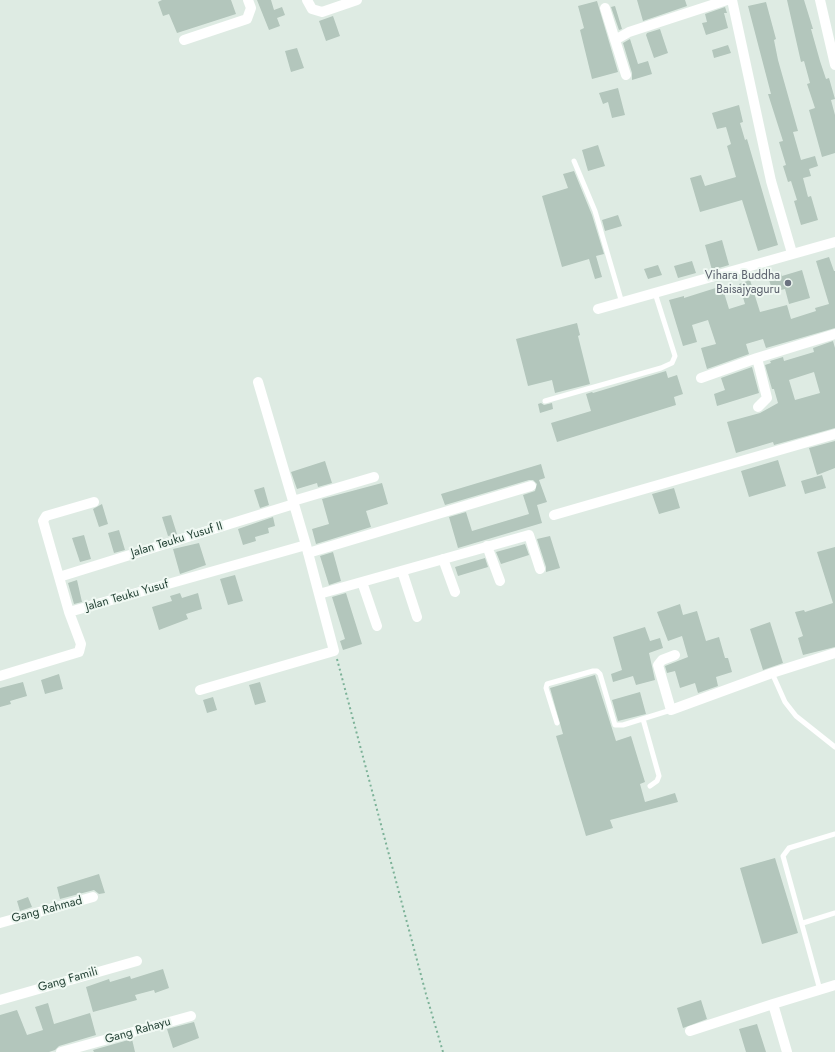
<!DOCTYPE html>
<html>
<head>
<meta charset="utf-8">
<style>
  body { margin:0 }
  canvas { display:block; background:#deebe3 }
</style>
</head>
<body>
<canvas width="835" height="1052"></canvas>
<script>
const context = document.querySelector('canvas').getContext('2d');
context.lineJoin = 'round';
function fill(path, color) {
  context.fillStyle = color;
  context.fill(path, 'evenodd');
}
function shape(rows) {
  const path = new Path2D();
  for (const r of rows) {
    path.moveTo(r[0], r[1]);
    for (let i = 2; i < r.length; i += 2) path.lineTo(r[i], r[i + 1]);
  }
  return path;
}
function stroke(path, color, width, dash) {
  context.strokeStyle = color;
  context.lineWidth = width;
  context.lineCap = dash ? 'butt' : 'round';
  context.setLineDash(dash || []);
  context.stroke(path);
}
function drawText(font, color, halo, rows, align = 'center') {
  context.font = font + ' Jost,sans-serif';
  context.lineWidth = 4;
  context.setLineDash([]);
  context.textBaseline = 'middle';
  context.strokeStyle = halo;
  context.fillStyle = color;
  for (const [text, x, y, turn = 0] of rows) {
    context.save();
    context.translate(x, y);
    context.rotate((+turn || 0) * Math.PI / 180);
    context.textAlign = isNaN(turn) ? turn : align;
    if (halo) context.strokeText(text, 0, 0);
    context.fillText(text, 0, 0);
    context.restore();
  }
}
const building = shape([
  [162,0,231,0,236,14,177,33,169,14,163,16,158,2],
  [257,0,271,0,274,10,282,7,285,15,277,18,280,26,269,30],
  [637,0,685,0,687,6,643,21],
  [787,0,804,0,813,29,811,29,820,61,826,79,829,78,835,99,831,100,835,115,835,153,822,157,809,110,815,108,807,84,810,83,804,61,801,62],
  [597,1,618,72,592,79,580,30,584,28,578,6],
  [766,2,776,39,774,40,778,60,798,131,793,132,801,160,815,156,818,166,809,169,811,176,803,178,808,197,811,196,818,220,801,225,794,201,797,200,791,181,788,182,783,166,786,165,779,142,783,141,768,94,771,94,748,6],
  [615,6,622,29,619,30,611,7],
  [725,7,727,13,724,13,728,28,706,35,702,23,707,22,705,14],
  [333,16,340,36,326,41,319,21],
  [660,29,668,53,654,58,646,35,647,33],
  [630,39,638,64,648,61,652,74,632,80,632,73,623,43],
  [728,45,731,53,714,58,712,50],
  [297,48,304,68,291,72,285,51],
  [618,88,625,115,612,118,608,102,603,104,599,93],
  [739,105,743,122,740,123,745,140,747,139,778,245,758,251,742,200,700,212,690,178,701,175,705,186,736,177,727,146,731,144,726,127,717,129,712,113],
  [598,145,605,166,588,171,582,150],
  [574,171,592,215,604,254,596,256,602,277,595,279,589,259,562,267,542,196,568,188,563,174],
  [618,215,622,226,605,231,602,220],
  [722,240,729,265,712,270,705,245],
  [829,257,834,271,835,271,835,328,766,348,763,339,746,344,749,354,707,369,701,348,716,344,708,320,692,325,697,342,683,346,669,300,684,296,684,298,722,286,729,309,745,304,739,284,750,280,760,312,787,305,791,319,816,311,815,308,829,304,816,261],
  [692,261,696,273,678,278,674,266],
  [658,265,662,275,648,279,644,269],
  [802,270,810,298,789,304,785,289,773,292,768,277,781,273,782,276],
  [577,323,580,335,578,336,590,384,555,393,552,380,528,386,516,339],
  [833,341,835,348,835,428,774,445,773,442,736,453,727,422,760,413,778,403,774,389,772,389,765,365,771,363,770,361,783,357,784,361,814,352,813,348],
  [814,372,820,393,795,400,789,380],
  [752,367,759,393,717,406,714,394,725,390,721,378],
  [666,371,668,378,677,375,683,394,674,397,676,405,557,442,551,423,591,411,586,394,592,392,593,393],
  [541,403,544,405,552,403,553,409,540,413,538,404],
  [835,441,835,468,817,475,809,448],
  [778,460,786,486,749,497,741,471],
  [325,461,332,483,318,487,317,483,297,489,291,472],
  [541,464,545,478,539,480,547,502,537,505,542,523,458,548,449,517,466,512,472,531,529,514,523,495,535,491,537,484,533,480,529,480,445,505,441,494],
  [822,475,826,488,805,494,801,481],
  [382,483,388,504,366,511,371,527,316,544,312,529,329,524,322,499],
  [264,487,269,505,260,508,254,490],
  [674,488,680,508,659,514,652,494],
  [102,504,108,524,99,527,93,509],
  [171,515,177,534,168,536,162,517],
  [273,517,275,526,268,528,269,533,255,537,256,541,243,545,238,529],
  [119,530,125,550,114,553,108,533],
  [84,535,91,559,80,562,72,538],
  [550,536,560,568,546,572,546,567,537,539],
  [199,543,206,565,180,574,173,549],
  [525,544,529,555,501,564,496,552],
  [835,547,835,647,803,655,798,638,803,636,795,612,804,610,805,612,833,603,817,552],
  [333,552,341,581,329,585,320,556],
  [485,558,488,567,458,576,455,567],
  [235,575,243,601,228,605,220,579],
  [77,580,82,602,74,604,68,583],
  [180,593,182,598,198,593,202,609,186,614,188,619,159,630,152,607,172,601,170,596],
  [346,593,362,644,343,650,340,641,345,639,332,597],
  [680,604,683,615,697,611,706,641,719,637,725,658,728,658,732,672,716,677,718,686,698,693,695,683,680,688,675,671,667,673,665,666,688,657,682,636,668,641,657,612],
  [770,622,783,663,763,670,750,629],
  [645,627,650,641,660,638,663,648,649,653,655,680,636,685,633,676,613,682,611,674,622,670,613,637],
  [59,674,63,689,45,694,41,680],
  [595,675,616,741,631,736,645,782,640,784,645,802,675,793,678,802,610,820,613,828,586,836,556,736,563,734,550,688],
  [23,682,27,696,10,701,11,704,0,707,0,688],
  [260,682,266,702,255,705,249,685],
  [640,692,646,714,618,721,612,700],
  [213,697,217,710,207,713,203,700],
  [775,858,798,933,762,944,740,868],
  [99,874,105,893,99,894,94,890,60,899,57,887],
  [28,897,32,907,20,911,17,901],
  [163,969,169,988,155,993,154,990,135,995,137,1000,93,1012,86,987,109,979,110,982,130,976,131,979],
  [701,1000,707,1019,683,1028,677,1008],
  [48,1003,54,1024,90,1013,96,1035,59,1046,55,1050,49,1052,0,1052,0,1015,17,1010,27,1035,43,1030,35,1007],
  [194,1022,199,1038,173,1048,167,1029],
  [757,1024,766,1052,746,1052,739,1029],
  [132,1039,135,1052,94,1052,93,1050]
]);
const path = shape([
  [337,659,426,994,443,1052]
]);
const lane = shape([
  [574,161,595,211,622,303],
  [545,401,661,368,672,363,675,356,655,293],
  [772,673,785,702,796,716,835,747],
  [643,719,659,776,657,781,650,786],
  [557,723,546,688,547,684,593,671,597,671,600,674,615,725,623,725,671,710],
  [803,923,835,913],
  [820,990,783,856,789,848,835,834]
]);
const street = shape([
  [307,0,312,9,322,12,357,0],
  [732,0,771,181,792,253],
  [820,0,835,65],
  [605,8,626,75],
  [184,40,247,19,251,8,248,0],
  [615,40,629,32,727,0],
  [598,309,835,242],
  [757,358,767,398,758,407],
  [701,378,757,358,835,334],
  [293,501,374,477],
  [554,515,835,434],
  [487,546,500,581],
  [308,553,531,486],
  [443,559,455,592],
  [402,571,417,617],
  [59,577,294,504],
  [362,582,377,626],
  [319,594,529,535,540,569],
  [69,612,43,521,46,516,94,502],
  [675,655,662,660,658,665,671,710,772,673,835,653],
  [0,676,79,652,81,644,69,612,306,545],
  [200,690,334,651,306,545,258,382],
  [0,923,93,897],
  [0,1000,137,961],
  [690,1031,773,1004],
  [61,1052,191,1016],
  [787,1052,773,1004,835,985]
]);
const markers = [
  [788,283,4,"#6b7280"]
];
const worshipNames = [
  ["Vihara Buddha",780,276],
  ["Baisajyaguru",780,290]
];
const streetNames = [
  ["Jalan Teuku Yusuf II",177,540,-17],
  ["Jalan Teuku Yusuf",127,596,-16],
  ["Gang Rahmad",47,910,-15],
  ["Gang Famili",68,980,-16],
  ["Gang Rahayu",138,1031,-16]
];
fill(building, '#b3c6bc');
stroke(path, '#7cb298', 2, [2, 3]);
stroke(lane, '#fff', 5);
stroke(street, '#fff', 10);
for (const [x, y, r, color] of markers) {
  const dot = new Path2D();
  dot.arc(x, y, r, 0, 2 * Math.PI);
  context.fillStyle = color;
  context.fill(dot);
  stroke(dot, '#eff8f2', 1.5);
}
drawText('12px', '#5b616d', '#eff8f2', worshipNames, 'right');
drawText('12px', '#1e3d30', '#eff8f2', streetNames);
</script>
</body>
</html>
